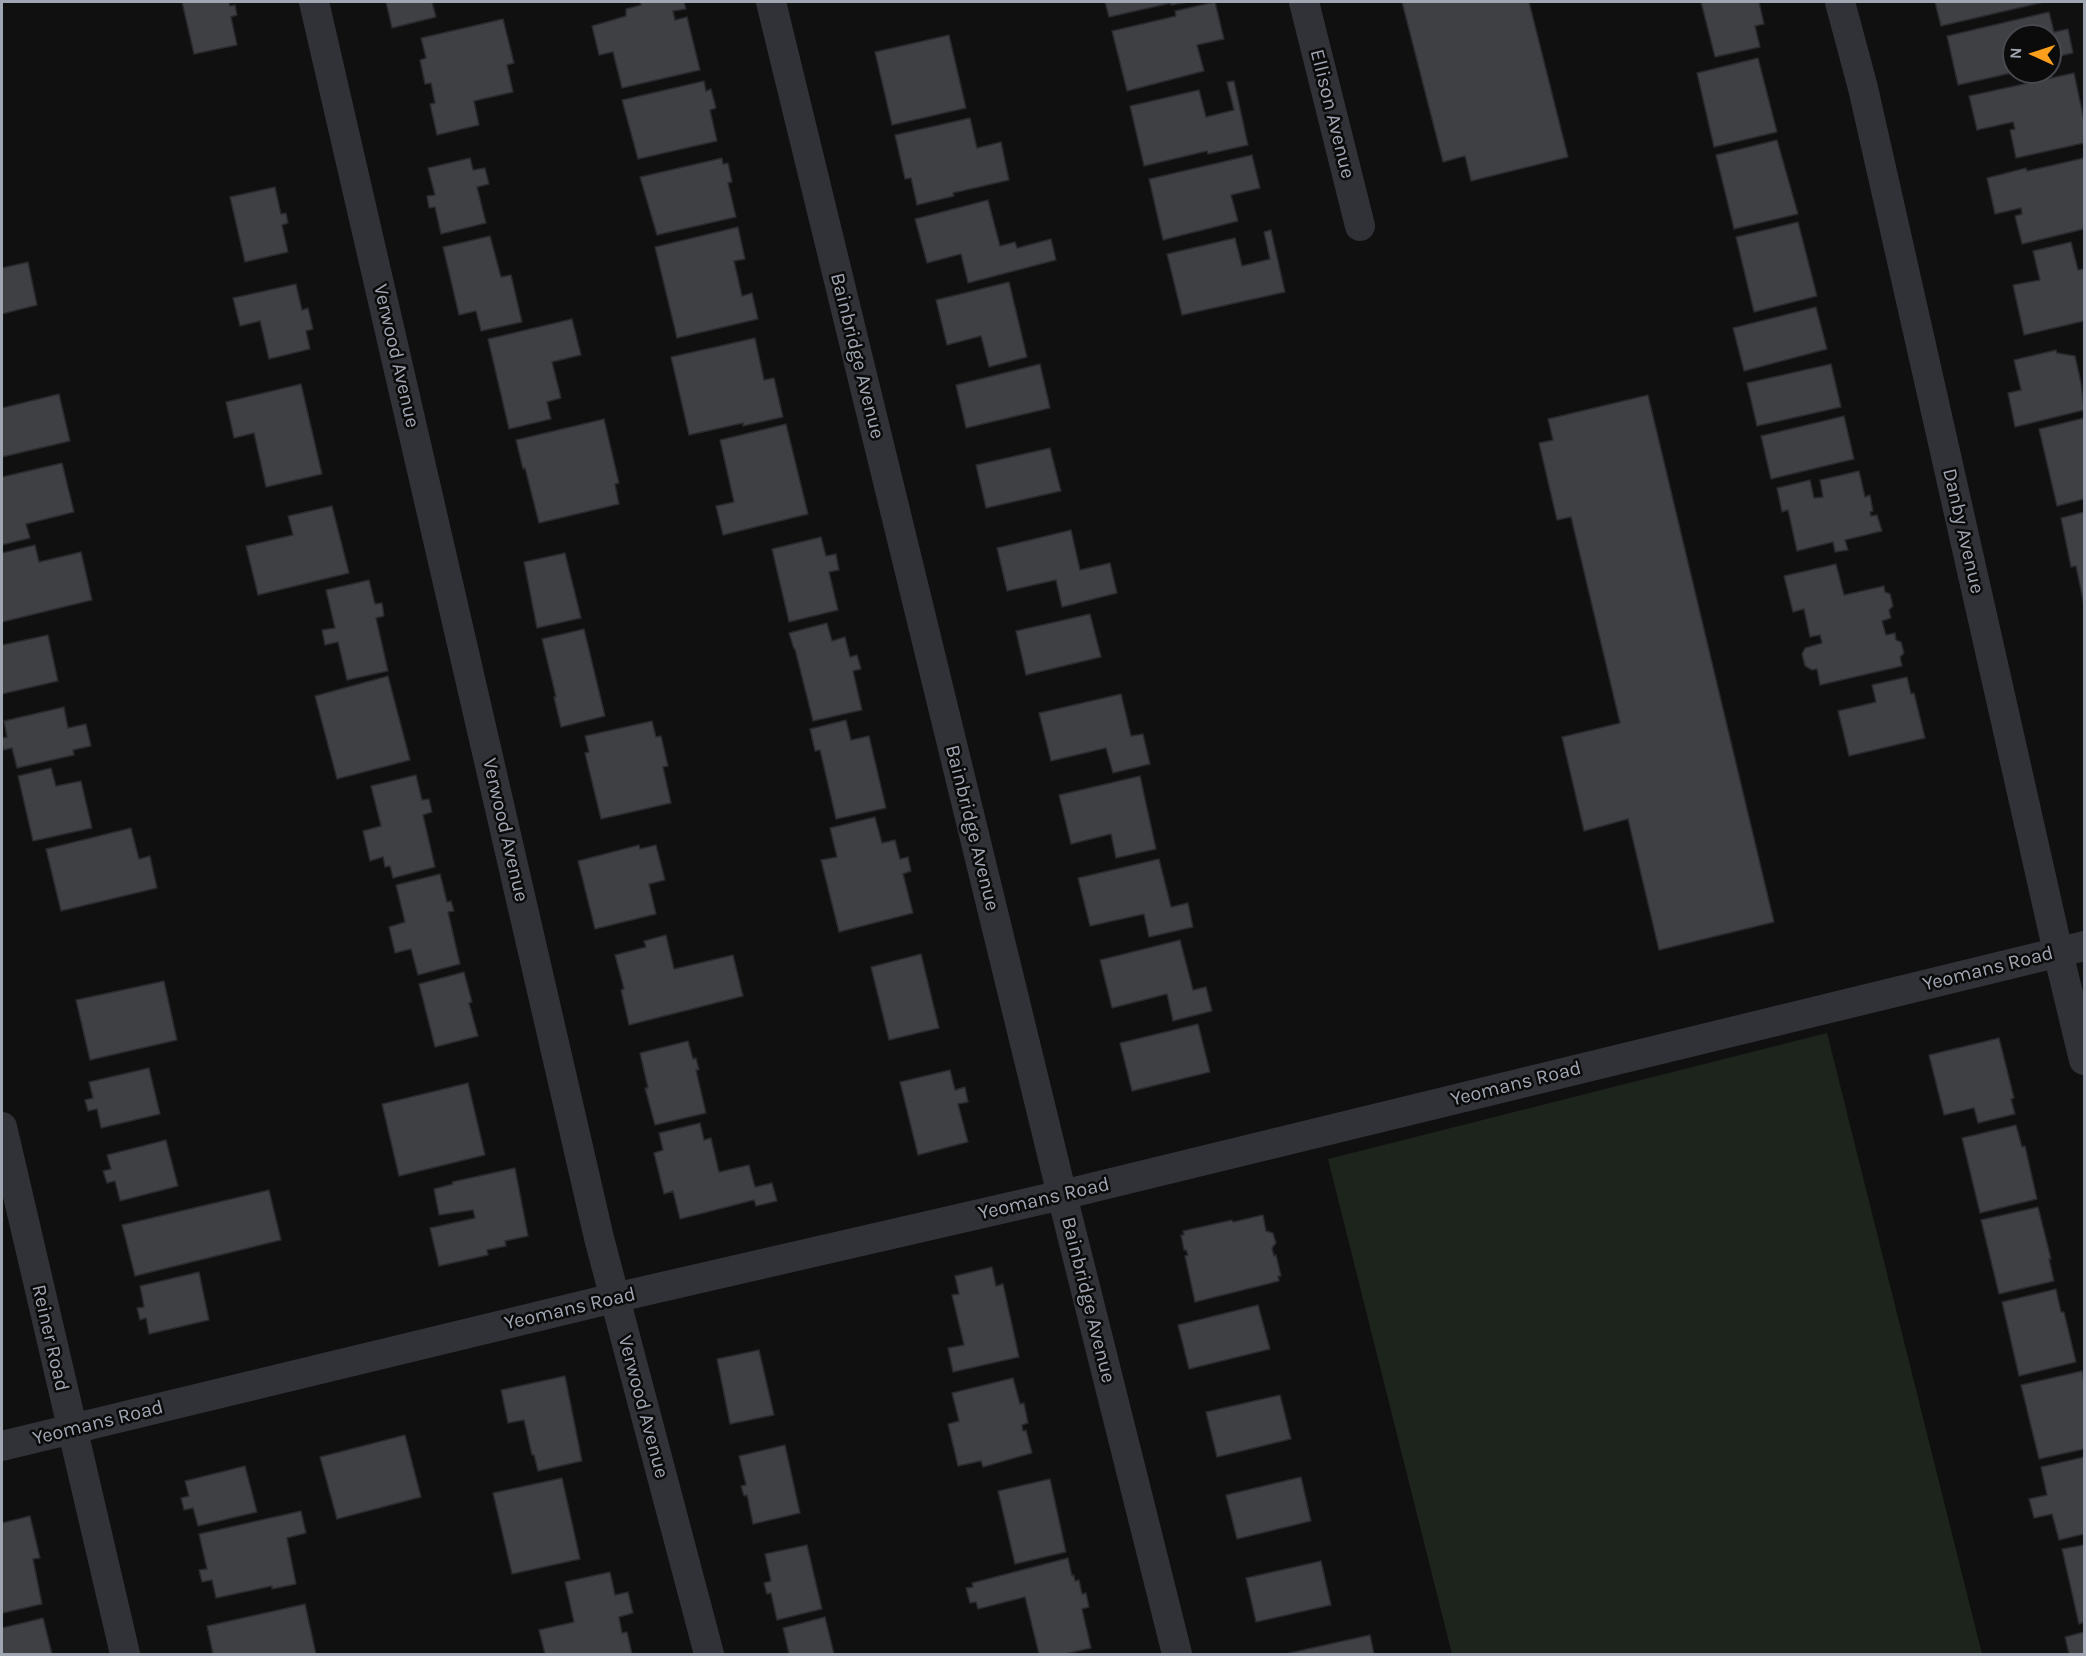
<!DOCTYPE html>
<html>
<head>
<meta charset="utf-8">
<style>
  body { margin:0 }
  #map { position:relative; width:2086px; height:1656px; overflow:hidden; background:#101011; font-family:Karla,sans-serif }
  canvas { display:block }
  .frame { position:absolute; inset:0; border:3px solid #a0a7b3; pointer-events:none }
  .north { position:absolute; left:2002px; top:24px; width:60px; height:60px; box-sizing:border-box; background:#0b0b0c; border:2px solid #47494f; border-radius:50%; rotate:273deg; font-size:16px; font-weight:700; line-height:24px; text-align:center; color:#a0a7b3 }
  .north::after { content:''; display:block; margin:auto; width:21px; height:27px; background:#fc9f1d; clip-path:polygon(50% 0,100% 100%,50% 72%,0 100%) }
</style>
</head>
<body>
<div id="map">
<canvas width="2086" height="1656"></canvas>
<div class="frame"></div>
<div class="north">N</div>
</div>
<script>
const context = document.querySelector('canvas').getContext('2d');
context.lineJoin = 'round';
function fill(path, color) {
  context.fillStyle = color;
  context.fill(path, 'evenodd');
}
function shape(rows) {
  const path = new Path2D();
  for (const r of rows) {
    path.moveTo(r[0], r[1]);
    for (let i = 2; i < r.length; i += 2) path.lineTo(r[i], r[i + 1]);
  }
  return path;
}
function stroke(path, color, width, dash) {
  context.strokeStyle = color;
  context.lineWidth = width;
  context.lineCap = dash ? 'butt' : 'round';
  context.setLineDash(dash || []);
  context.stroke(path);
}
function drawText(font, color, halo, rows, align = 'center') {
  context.font = font + ' Karla,sans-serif';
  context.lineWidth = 5;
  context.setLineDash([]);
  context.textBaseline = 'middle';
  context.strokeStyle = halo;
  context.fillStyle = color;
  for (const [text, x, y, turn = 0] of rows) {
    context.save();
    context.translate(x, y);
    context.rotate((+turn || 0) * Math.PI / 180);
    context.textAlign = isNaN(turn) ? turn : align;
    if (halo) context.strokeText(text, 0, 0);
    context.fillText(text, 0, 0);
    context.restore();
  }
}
const green = shape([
  [1827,1033,1982,1654,1452,1654,1328,1159]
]);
const building = shape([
  [182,2,229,2,230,6,235,5,237,15,231,17,237,45,194,54,182,2],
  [386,2,432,2,436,17,392,28,386,2],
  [640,2,684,2,686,9,673,11,675,20,687,17,700,70,622,88,613,52,599,55,592,26,626,16,626,9,641,5,640,2],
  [1105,2,1188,2,1171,5,1171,3,1109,17,1105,2],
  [1215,2,1224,39,1197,45,1204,71,1127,91,1112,31,1176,16,1175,11,1215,2],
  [1402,2,1529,2,1568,157,1471,181,1465,156,1443,162,1402,2],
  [1701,2,1759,2,1764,24,1755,26,1760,47,1715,57,1701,2],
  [1935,2,2044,2,1941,26,1935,2],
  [2049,12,2054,32,2068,29,2073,53,2060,56,2061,61,2050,64,2050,36,2014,36,2014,72,2016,72,1958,85,1947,36,2049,12],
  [503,19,514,63,507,65,513,92,474,101,479,125,437,135,430,104,435,103,431,83,425,84,420,60,426,58,421,38,503,19],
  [949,35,966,108,892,125,875,52,949,35],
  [1758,58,1777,132,1714,147,1697,73,1758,58],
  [2074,73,2084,120,2084,143,2016,158,2010,130,2015,129,2013,122,1977,130,1969,96,2074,73],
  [704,81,706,91,711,89,716,108,710,110,717,141,638,159,622,100,704,81],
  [1234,81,1248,145,1208,154,1207,151,1144,166,1130,106,1199,90,1206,117,1234,110,1227,82,1234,81],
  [970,118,977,148,1001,142,1009,180,953,193,954,196,917,205,911,178,905,179,895,135,970,118],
  [1777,140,1798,214,1734,229,1716,155,1777,140],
  [1252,155,1260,188,1231,195,1238,221,1163,240,1149,179,1252,155],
  [470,158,473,170,485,168,489,184,477,187,486,223,441,234,435,207,429,208,427,196,435,195,428,168,470,158],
  [722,158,723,164,728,163,732,182,728,183,736,217,657,235,640,177,722,158],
  [2084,158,2084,229,2022,244,2015,216,2022,214,2021,208,1995,214,1987,178,2026,168,2027,171,2084,158],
  [275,187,281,214,286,213,288,223,282,225,288,252,245,262,230,197,275,187],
  [988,200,1000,246,1015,242,1017,248,1051,239,1056,260,968,283,961,254,927,263,915,219,988,200],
  [1798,222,1817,296,1754,312,1736,237,1798,222],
  [738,227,745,259,734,261,742,296,752,293,758,319,677,338,655,247,738,227],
  [1271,230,1285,292,1182,315,1167,254,1235,238,1242,266,1270,259,1264,232,1271,230],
  [490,236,501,277,511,275,522,322,481,331,476,311,459,315,443,247,490,236],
  [2071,242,2078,270,2084,269,2084,321,2024,335,2013,285,2040,280,2033,251,2071,242],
  [28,262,37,305,2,314,2,268,28,262],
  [1009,282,1027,357,989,367,981,336,947,345,936,300,1009,282],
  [296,284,302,310,308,308,313,329,306,331,310,349,269,359,260,321,240,326,233,298,296,284],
  [1816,307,1827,349,1744,371,1733,328,1816,307],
  [572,319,581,355,552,362,561,398,547,402,551,419,509,429,488,339,572,319],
  [755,338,764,380,774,378,783,417,743,426,743,423,689,435,671,357,755,338],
  [2056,350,2057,353,2075,356,2081,383,2084,410,2015,427,2008,393,2021,390,2014,360,2056,350],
  [1040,364,1050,408,966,428,956,385,1040,364],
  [1831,364,1841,407,1757,426,1747,383,1831,364],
  [301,384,322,474,266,487,254,433,234,438,226,402,301,384],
  [59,394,70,441,2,457,2,408,59,394],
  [1648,395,1774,922,1659,950,1628,819,1584,831,1562,737,1620,723,1571,517,1557,520,1539,443,1553,440,1548,419,1648,395],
  [1844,416,1854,459,1771,479,1761,436,1844,416],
  [2084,418,2084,499,2057,506,2039,429,2084,418],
  [604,419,619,483,615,484,619,504,539,523,525,468,523,469,516,440,604,419],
  [786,424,808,514,723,535,716,506,734,502,720,440,786,424],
  [1050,448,1061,491,986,508,976,465,1050,448],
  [62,463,74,512,26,524,30,538,2,545,2,477,62,463],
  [1859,471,1865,497,1870,495,1873,511,1870,512,1871,516,1877,515,1882,531,1845,540,1848,550,1835,552,1833,542,1797,551,1788,510,1782,512,1777,488,1810,480,1814,498,1823,497,1820,480,1859,471],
  [332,506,349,573,258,595,246,546,293,535,288,516,332,506],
  [2084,512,2084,605,2076,566,2071,567,2061,518,2084,512],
  [1071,530,1080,570,1110,563,1117,593,1062,607,1056,580,1007,591,997,548,1071,530],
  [821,537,826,556,836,554,839,570,829,572,838,610,789,622,772,549,821,537],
  [35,545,39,562,81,552,92,600,2,622,2,553,35,545],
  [565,553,581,618,537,628,524,562,565,553],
  [1836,564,1844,595,1884,586,1885,592,1890,594,1893,606,1889,610,1891,618,1882,621,1886,635,1895,633,1896,640,1901,642,1904,653,1900,657,1902,666,1820,685,1817,669,1812,670,1805,666,1802,654,1805,648,1822,643,1820,635,1810,637,1804,609,1793,612,1784,576,1836,564],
  [369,580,375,604,382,603,384,616,376,618,388,671,347,680,338,642,325,645,322,630,335,628,326,590,369,580],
  [1090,614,1101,657,1026,675,1016,631,1090,614],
  [827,623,832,641,845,637,850,657,857,655,861,669,853,671,862,710,813,721,795,649,794,649,789,633,827,623],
  [584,629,605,716,561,727,554,697,556,697,542,639,584,629],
  [48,635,58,681,2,694,2,645,48,635],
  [388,676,410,760,337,779,315,696,388,676],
  [1907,677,1911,694,1914,693,1925,738,1849,756,1838,711,1876,702,1872,685,1907,677],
  [1121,694,1131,736,1143,734,1150,764,1113,773,1106,748,1051,761,1039,713,1121,694],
  [64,707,68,728,86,724,91,746,73,750,74,755,17,768,12,748,3,750,2,738,7,737,4,721,64,707],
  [846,720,851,740,869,736,886,808,836,819,820,750,815,751,810,729,846,720],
  [652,721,656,737,661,736,668,766,663,767,671,803,601,819,585,753,589,752,585,736,652,721],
  [51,768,56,786,81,781,92,828,33,841,18,776,51,768],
  [416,775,422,800,429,799,432,812,423,815,435,867,393,878,390,866,385,867,383,857,370,861,363,831,381,826,371,786,416,775],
  [1140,776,1156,849,1116,858,1111,834,1071,844,1059,795,1140,776],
  [875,817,882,843,895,840,900,859,908,857,911,871,903,874,913,913,839,932,821,860,837,857,830,828,875,817],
  [131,828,139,859,150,856,157,888,61,911,46,849,131,828],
  [639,845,640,849,656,845,665,880,649,884,656,914,595,929,578,861,639,845],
  [1159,859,1171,907,1188,903,1193,927,1149,937,1144,914,1090,926,1078,878,1159,859],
  [440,874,447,902,451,901,454,911,448,912,460,964,418,975,411,949,395,953,389,927,405,922,396,885,440,874],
  [666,935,674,969,733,955,743,996,629,1025,621,990,624,989,615,955,646,947,644,941,666,935],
  [1180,940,1193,990,1206,987,1212,1011,1173,1021,1167,994,1112,1008,1100,960,1180,940],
  [921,954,939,1028,889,1040,871,967,921,954],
  [464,972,472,1002,469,1003,478,1036,435,1047,419,984,464,972],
  [164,981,177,1040,90,1060,76,1000,164,981],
  [1198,1024,1210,1072,1132,1091,1120,1043,1198,1024],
  [1999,1038,2014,1098,2011,1099,2015,1114,1978,1123,1974,1108,1944,1115,1929,1055,1999,1038],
  [688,1041,693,1059,696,1058,699,1070,696,1070,706,1113,655,1125,645,1088,648,1088,640,1053,688,1041],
  [149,1068,160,1114,101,1128,97,1109,88,1111,85,1100,93,1098,89,1082,149,1068],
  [950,1070,955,1090,965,1087,968,1102,958,1104,968,1142,918,1155,900,1082,950,1070],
  [468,1083,485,1155,399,1176,382,1104,468,1083],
  [700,1123,704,1140,711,1138,719,1172,749,1165,755,1187,772,1183,777,1201,756,1206,754,1200,680,1219,673,1191,664,1194,654,1153,663,1150,659,1133,700,1123],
  [2016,1125,2022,1147,2025,1146,2037,1199,1980,1213,1962,1138,2016,1125],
  [166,1140,178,1186,120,1201,115,1181,107,1183,103,1171,111,1169,107,1155,166,1140],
  [515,1168,528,1236,505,1241,506,1246,487,1250,488,1255,439,1266,430,1228,475,1218,473,1210,439,1215,434,1189,453,1184,452,1182,515,1168],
  [269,1190,281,1240,135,1276,122,1225,269,1190],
  [2038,1207,2051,1259,2049,1259,2054,1281,1999,1294,1981,1220,2038,1207],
  [1263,1215,1266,1231,1273,1233,1276,1243,1272,1248,1274,1256,1276,1255,1281,1276,1278,1276,1279,1281,1195,1302,1185,1256,1188,1255,1186,1250,1184,1250,1181,1235,1184,1235,1183,1231,1232,1220,1233,1222,1263,1215],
  [992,1267,996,1286,1003,1284,1019,1357,953,1372,948,1348,964,1345,952,1295,959,1294,955,1276,992,1267],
  [199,1272,209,1320,149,1334,146,1318,140,1320,137,1308,144,1307,140,1286,199,1272],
  [2056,1289,2061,1312,2064,1312,2076,1362,2019,1376,2002,1302,2056,1289],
  [1258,1305,1270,1349,1189,1369,1178,1325,1258,1305],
  [759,1350,774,1415,730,1424,717,1359,759,1350],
  [2082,1371,2084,1380,2084,1449,2039,1459,2021,1385,2082,1371],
  [565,1376,582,1461,538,1471,534,1455,532,1455,524,1420,508,1423,501,1390,565,1376],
  [1013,1378,1020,1404,1024,1403,1028,1423,1022,1425,1023,1431,1026,1430,1032,1453,983,1467,981,1461,958,1466,948,1424,959,1421,952,1393,1013,1378],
  [1280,1395,1291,1439,1217,1457,1206,1412,1280,1395],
  [405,1435,421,1497,337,1519,320,1457,405,1435],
  [785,1445,800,1513,753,1524,747,1495,744,1496,741,1486,746,1485,739,1456,785,1445],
  [2084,1457,2084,1534,2059,1540,2052,1514,2034,1518,2029,1499,2047,1495,2041,1467,2084,1457],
  [245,1466,257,1512,198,1526,193,1508,184,1510,181,1498,189,1496,185,1481,245,1466],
  [1301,1477,1311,1521,1237,1539,1226,1495,1301,1477],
  [562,1478,580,1559,512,1574,493,1493,562,1478],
  [1050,1479,1066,1552,1015,1564,998,1491,1050,1479],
  [301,1511,306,1533,287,1538,296,1584,272,1589,272,1586,216,1598,212,1580,202,1582,199,1570,207,1569,199,1534,301,1511],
  [30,1516,40,1558,33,1559,42,1604,3,1613,2,1605,2,1523,30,1516],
  [807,1545,822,1609,777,1620,771,1593,767,1594,764,1583,771,1581,765,1554,807,1545],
  [2084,1545,2084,1622,2079,1624,2062,1549,2084,1545],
  [1068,1558,1072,1576,1074,1575,1075,1581,1079,1580,1082,1594,1086,1593,1089,1607,1082,1609,1091,1648,1065,1654,1039,1654,1025,1597,978,1609,976,1602,970,1603,966,1588,973,1587,972,1583,1068,1558],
  [1321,1561,1331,1605,1256,1622,1246,1578,1321,1561],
  [610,1572,615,1595,628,1592,633,1613,619,1617,622,1633,627,1632,632,1654,545,1654,539,1630,574,1622,565,1582,610,1572],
  [305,1604,316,1654,213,1654,207,1626,305,1604],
  [825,1617,834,1654,789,1654,783,1628,825,1617],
  [43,1618,52,1654,2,1654,2,1628,43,1618],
  [2084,1632,2084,1654,2069,1654,2065,1637,2084,1632],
  [1370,1635,1374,1654,1285,1654,1370,1635]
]);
const minor = shape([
  [314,2,599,1238,709,1654],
  [771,2,1062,1195,1177,1654],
  [1304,2,1360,226],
  [1840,2,1863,88,2058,952,2084,1060],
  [2,1127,125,1654],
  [2,1446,614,1298,1062,1195,2084,946]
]);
const streetNames = [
  ["Ellison Avenue",1332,114,76],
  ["Verwood Avenue",396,356,77],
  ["Bainbridge Avenue",857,356,76],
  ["Danby Avenue",1963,531,77],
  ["Bainbridge Avenue",972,828,76],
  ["Verwood Avenue",505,830,77],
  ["Yeomans Road",1988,969,-14],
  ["Yeomans Road",1516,1084,-14],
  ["Yeomans Road",1044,1199,-13],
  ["Bainbridge Avenue",1088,1300,76],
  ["Yeomans Road",570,1309,-13],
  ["Reiner Road",50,1338,77],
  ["Verwood Avenue",643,1407,75],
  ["Yeomans Road",98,1423,-14]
];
fill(green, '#1c241c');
fill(building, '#3e4044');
stroke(building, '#2a2a2e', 1.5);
stroke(minor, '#313237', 30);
drawText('20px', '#a0a7b3', '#0b0b0c', streetNames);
</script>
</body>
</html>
